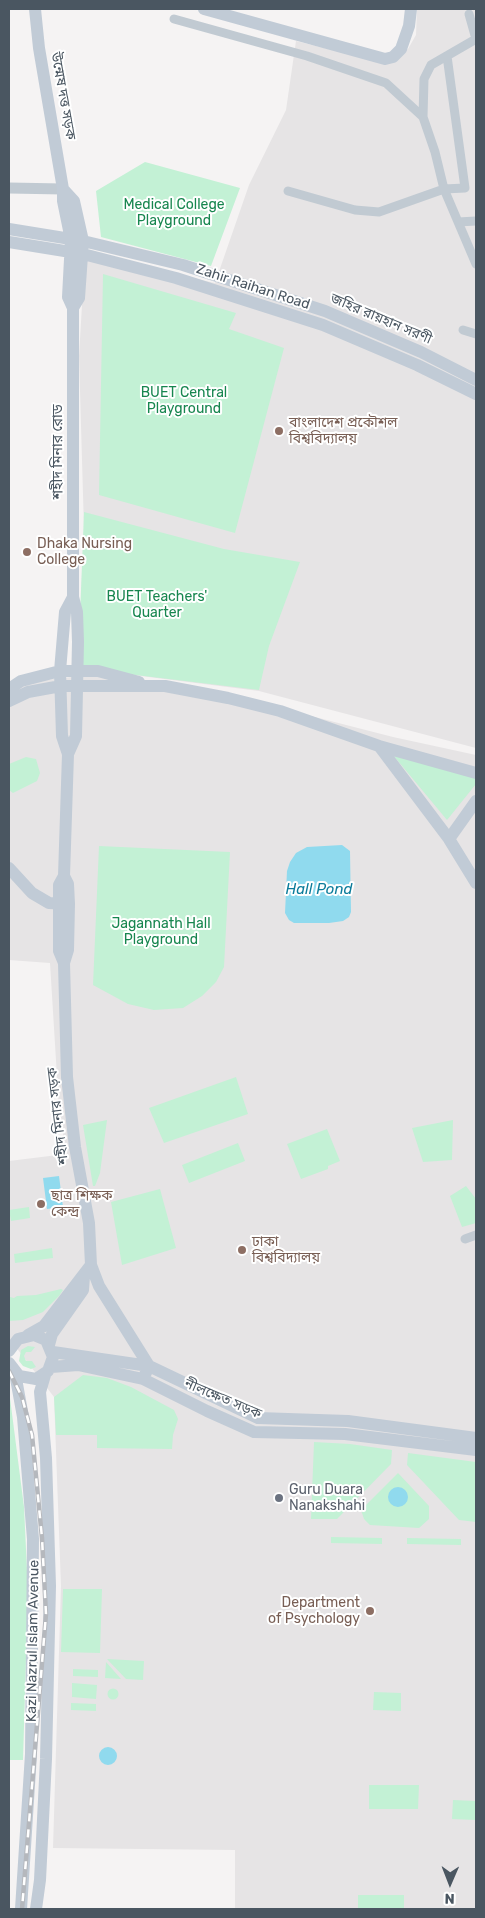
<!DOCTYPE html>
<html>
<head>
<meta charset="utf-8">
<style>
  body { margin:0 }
  #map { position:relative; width:485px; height:1918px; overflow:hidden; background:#f5f3f3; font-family:Rubik,sans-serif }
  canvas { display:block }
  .frame { position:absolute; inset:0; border:10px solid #4a5661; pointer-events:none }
  .north { position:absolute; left:425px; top:1858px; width:50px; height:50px; -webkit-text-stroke:4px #fff; paint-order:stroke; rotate:181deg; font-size:14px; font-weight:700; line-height:20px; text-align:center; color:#4a5661 }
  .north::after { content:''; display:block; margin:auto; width:18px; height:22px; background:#4a5661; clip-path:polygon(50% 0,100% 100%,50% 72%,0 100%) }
</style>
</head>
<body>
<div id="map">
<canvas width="485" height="1918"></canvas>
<div class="frame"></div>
<div class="north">N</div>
</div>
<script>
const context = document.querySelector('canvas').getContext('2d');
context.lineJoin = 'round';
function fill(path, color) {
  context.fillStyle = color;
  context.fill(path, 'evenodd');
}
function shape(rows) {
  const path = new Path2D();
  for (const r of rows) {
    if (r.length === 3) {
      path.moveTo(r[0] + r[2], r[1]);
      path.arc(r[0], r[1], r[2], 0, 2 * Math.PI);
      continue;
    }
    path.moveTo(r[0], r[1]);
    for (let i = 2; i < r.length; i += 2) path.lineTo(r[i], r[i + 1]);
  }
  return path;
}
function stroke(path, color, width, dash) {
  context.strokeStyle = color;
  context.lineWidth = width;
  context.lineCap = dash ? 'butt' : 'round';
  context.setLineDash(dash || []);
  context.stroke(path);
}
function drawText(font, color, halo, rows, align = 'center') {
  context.font = font + ' Rubik,"Noto Sans Bengali",sans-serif';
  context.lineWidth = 4;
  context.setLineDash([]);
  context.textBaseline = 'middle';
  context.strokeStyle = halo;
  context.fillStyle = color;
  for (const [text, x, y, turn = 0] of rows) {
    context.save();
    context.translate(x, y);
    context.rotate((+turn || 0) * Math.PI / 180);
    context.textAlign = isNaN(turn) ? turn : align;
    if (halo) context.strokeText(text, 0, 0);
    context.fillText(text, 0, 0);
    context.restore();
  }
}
const education = shape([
  [417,9,476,9,476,748,259,691,78,668,84,529,79,356,85,254,215,283,249,185,286,110,296,41,377,61,408,49,416,35],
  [80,676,98,676,233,696,393,737,476,755,476,1909,235,1909,235,1850,53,1848,61,1586,54,1397,9,1338,9,1161,66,1154,59,1109,50,963,9,960,9,695,27,682]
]);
const green = shape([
  [145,162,240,188,211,266,101,237,96,191],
  [103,274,236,313,229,329,284,348,235,533,99,495],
  [84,512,224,549,300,562,269,646,259,690,78,668],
  [393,755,476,778,476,784,447,820],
  [26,757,36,759,40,773,37,781,13,793,9,790,9,764],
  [99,846,230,852,224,967,216,982,202,996,183,1008,154,1010,128,1004,93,985],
  [236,1077,248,1114,164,1143,149,1108],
  [107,1120,100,1173,95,1186,93,1186,83,1125],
  [453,1120,452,1160,423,1162,412,1128],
  [327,1129,340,1161,328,1166,328,1169,301,1179,287,1144],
  [238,1143,245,1161,189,1183,182,1165],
  [466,1186,476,1199,476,1223,462,1227,450,1196],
  [160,1189,176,1248,122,1265,111,1202],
  [29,1207,30,1218,11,1221,9,1210],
  [52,1248,53,1258,15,1263,14,1254],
  [61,1289,63,1290,59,1296,43,1312,23,1320,9,1321,10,1297,14,1298,17,1296,36,1295],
  [28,1346,35,1347,31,1352,26,1352,24,1356,26,1361,32,1361,36,1367,31,1369,23,1366,19,1361,21,1350],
  [83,1375,107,1378,131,1387,174,1410,178,1419,173,1435,172,1449,97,1448,97,1435,56,1435,54,1397],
  [10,1398,24,1507,28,1591,23,1760,9,1760],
  [314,1442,350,1444,392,1450,391,1464,337,1519,311,1519],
  [408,1453,476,1462,476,1522,459,1520,407,1465],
  [398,1473,429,1506,429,1519,419,1528,370,1525,364,1519,361,1510],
  [331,1537,382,1538,382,1544,331,1543],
  [407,1538,461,1539,461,1545,407,1544],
  [63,1589,102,1589,100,1653,61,1652],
  [107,1659,144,1661,143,1680,126,1679],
  [106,1662,121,1679,105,1678],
  [73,1669,98,1670,98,1677,73,1676],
  [72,1683,97,1685,96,1699,72,1697],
  [113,1694,5.5],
  [374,1692,401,1693,401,1711,373,1710],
  [71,1703,96,1704,96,1711,71,1710],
  [369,1785,419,1785,418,1809,369,1809],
  [453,1800,476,1801,476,1820,452,1819],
  [358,1895,404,1895,404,1909,358,1909]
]);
const water = shape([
  [342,845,350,851,351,912,349,917,343,921,329,923,294,923,289,920,285,913,287,871,290,862,296,853,307,847],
  [59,1176,63,1207,47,1209,43,1178],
  [398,1497,10],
  [108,1756,9]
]);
const minor = shape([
  [469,14,476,39],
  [174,19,307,56,386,83,423,117],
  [476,39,431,65,424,79,423,117,435,152,444,189,476,264],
  [288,191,355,210,379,212,444,189,465,188,447,56],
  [458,222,476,221],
  [463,330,476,334],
  [465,1239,476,1235]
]);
const tertiary = shape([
  [9,188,63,189]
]);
const secondary = shape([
  [35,9,39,48,63,189,63,201,71,240,68,297,73,308,73,597,77,612,78,642,76,736,68,754],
  [204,9,385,59,393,57,401,49,409,26,411,9],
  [63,189,74,201,83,241,79,298,73,308],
  [9,229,83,241,183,265,325,311,421,352,476,380],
  [9,242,83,254,176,278,323,325,417,365,476,394],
  [9,689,21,681,60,671,98,671,139,682],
  [9,701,28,692,61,686,165,686,228,698,280,711,379,746,476,773],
  [379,746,449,839,476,883],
  [449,839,476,801],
  [9,868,32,893,49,903,67,904],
  [64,876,68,884,69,904,68,950,64,963,67,1077,75,1147,89,1223,91,1265,99,1286,149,1366,143,1379],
  [64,963,59,951,59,885,64,876,68,754,62,736,60,671,65,612,73,597],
  [28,1335,44,1326,91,1265],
  [49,1345,52,1334,83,1290,84,1276],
  [9,1351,18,1339,34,1335,46,1340,53,1357,48,1371,36,1379,19,1376,9,1363],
  [53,1352,149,1366,258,1418,348,1421,476,1438],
  [51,1367,78,1365,143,1379,207,1411,254,1432,345,1434,476,1450],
  [15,1373,23,1417,33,1539,31,1754,21,1909],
  [36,1909,40,1880,46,1759,50,1586,46,1458,40,1392,45,1375]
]);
const rail = shape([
  [9,1371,22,1397,32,1435,42,1538,46,1614,22,1909]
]);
const markers = [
  [279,431,5,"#8d6e63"],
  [27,552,5,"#8d6e63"],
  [41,1204,5,"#8d6e63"],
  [242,1250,5,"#8d6e63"],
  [279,1498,5,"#6b7280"],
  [370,1611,5,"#8d6e63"]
];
const streetNames = [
  ["উন্মেষ দত্ত সড়ক",63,96,80],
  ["Zahir Raihan Road",253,287,18],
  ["জহির রায়হান সরণী",381,319,23],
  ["শহীদ মিনার রোড",58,452,-90],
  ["শহীদ মিনার সড়ক",58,1116,-97],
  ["নীলক্ষেত সড়ক",223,1399,23],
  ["Kazi Nazrul Islam Avenue",33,1641,-89]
];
const parkNames = [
  ["Medical College",174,205],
  ["Playground",174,221],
  ["BUET Central",184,393],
  ["Playground",184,409],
  ["BUET Teachers'",157,597],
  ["Quarter",157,613],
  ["Jagannath Hall",161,924],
  ["Playground",161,940]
];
const educationNames = [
  ["বাংলাদেশ প্রকৌশল",289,423],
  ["বিশ্ববিদ্যালয়",289,439],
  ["Dhaka Nursing",37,544],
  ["College",37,560],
  ["ছাত্র শিক্ষক",51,1196],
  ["কেন্দ্র",51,1212],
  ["ঢাকা",252,1242],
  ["বিশ্ববিদ্যালয়",252,1258],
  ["Department",360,1603,"right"],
  ["of Psychology",360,1619,"right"]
];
const worshipNames = [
  ["Guru Duara",289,1490],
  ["Nanakshahi",289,1506]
];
const waterNames = [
  ["Hall Pond",319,890]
];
fill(education, '#e6e4e5');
fill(green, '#c3f1d5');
fill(water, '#90daee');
stroke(minor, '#c1cad2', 9);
stroke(tertiary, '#c1cad2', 11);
stroke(secondary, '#c1cbd6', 12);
stroke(rail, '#b5b8bd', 4.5);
stroke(rail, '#fff', 2.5, [8]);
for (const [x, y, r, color] of markers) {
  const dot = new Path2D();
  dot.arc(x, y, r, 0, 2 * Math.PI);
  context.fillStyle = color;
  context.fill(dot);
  stroke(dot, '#fff', 2);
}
drawText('14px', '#4a5661', '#fff', streetNames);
drawText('14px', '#17864f', '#fff', parkNames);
drawText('14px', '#785e54', '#fff', educationNames, 'left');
drawText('14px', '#5b616d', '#fff', worshipNames, 'left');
drawText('italic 15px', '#0c7c9b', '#fff', waterNames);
</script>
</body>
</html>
